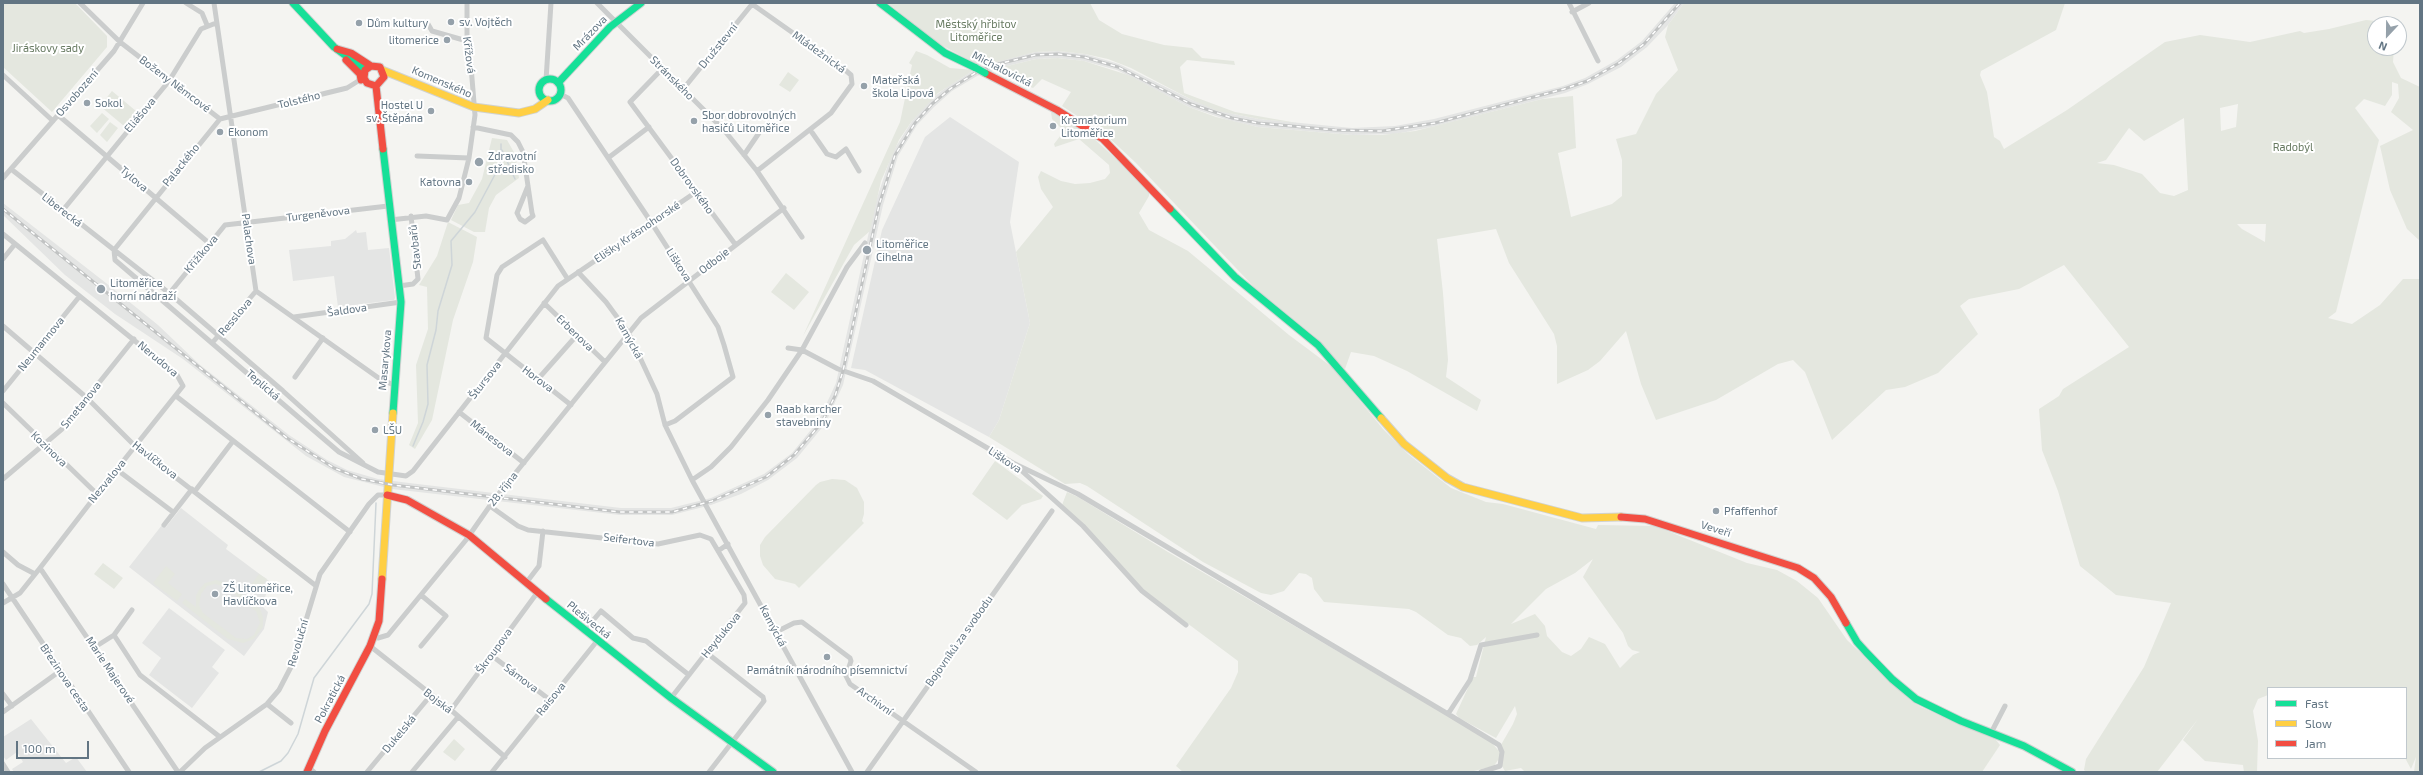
<!DOCTYPE html>
<html>
<head>
<meta charset="utf-8">
<style>
  body { margin:0 }
  #map { position:relative; width:2423px; height:775px; overflow:hidden; background:#f4f4f1; font-family:"Exo 2",sans-serif }
  canvas { display:block }
  .frame { position:absolute; inset:0; border:4px solid #627583; pointer-events:none }
  .legend { position:absolute; left:2267px; top:687px; width:140px; height:72px; box-sizing:border-box; background:#fff; border:1px solid #c0c8cd; margin:0; padding:5px 7px; list-style:none; font-size:12px; color:#627583 }
  .legend li { display:flex; align-items:center; gap:8px; height:20px }
  .legend b { width:20px; border:1px solid #c0c8cd }
  .north { position:absolute; left:2367px; top:16px; width:40px; height:40px; box-sizing:border-box; background:#fff; border:1px solid #c0c8cd; border-radius:50%; rotate:202deg; font-size:11px; font-weight:700; line-height:16px; text-align:center; color:#627583 }
  .north::after { content:''; display:block; margin:auto; width:14px; height:18px; background:#95a1aa; clip-path:polygon(50% 0,100% 100%,50% 72%,0 100%) }
  .scale { position:absolute; left:16px; top:741px; width:73px; height:18px; box-sizing:border-box; border:2px solid #627583; border-top:0; padding-left:5px; font-size:12px; line-height:14px; white-space:nowrap; color:#627583; -webkit-text-stroke:3px #fff; paint-order:stroke }
</style>
</head>
<body>
<div id="map">
<canvas width="2423" height="775"></canvas>
<div class="frame"></div>
<ul class="legend">
<li><b style="height:5px;background:#16e098"></b>Fast</li>
<li><b style="height:5px;background:#ffcf43"></b>Slow</li>
<li><b style="height:5px;background:#f24e42"></b>Jam</li>
</ul>
<div class="north">N</div>
<div class="scale">100 m</div>
</div>
<script>
const context = document.querySelector('canvas').getContext('2d');
context.lineJoin = 'round';
function fill(path, color) {
  context.fillStyle = color;
  context.fill(path, 'evenodd');
}
function shape(rows) {
  const path = new Path2D();
  for (const r of rows) {
    if (r.length === 3) {
      path.moveTo(r[0] + r[2], r[1]);
      path.arc(r[0], r[1], r[2], 0, 2 * Math.PI);
      continue;
    }
    path.moveTo(r[0], r[1]);
    for (let i = 2; i < r.length; i += 2) path.lineTo(r[i], r[i + 1]);
  }
  return path;
}
function stroke(path, color, width, dash) {
  context.strokeStyle = color;
  context.lineWidth = width;
  context.lineCap = dash ? 'butt' : 'round';
  context.setLineDash(dash || []);
  context.stroke(path);
}
function drawText(font, color, halo, rows, align = 'center') {
  context.font = font + ' "Exo 2",sans-serif';
  context.lineWidth = 4;
  context.setLineDash([]);
  context.textBaseline = 'middle';
  context.strokeStyle = halo;
  context.fillStyle = color;
  for (const [text, x, y, turn = 0] of rows) {
    context.save();
    context.translate(x, y);
    context.rotate((+turn || 0) * Math.PI / 180);
    context.textAlign = isNaN(turn) ? turn : align;
    if (halo) context.strokeText(text, 0, 0);
    context.fillText(text, 0, 0);
    context.restore();
  }
}
const built = shape([
  [1675,3,1684,3,1668,25,1647,47,1621,67,1588,84,1565,93,1436,126,1396,134,1352,135,1258,127,1231,121,1189,107,1117,70,1084,61,1058,58,1036,59,999,68,977,76,952,91,934,107,917,125,898,156,883,205,843,385,825,424,797,458,768,480,741,494,711,505,672,515,620,515,392,489,344,477,306,456,183,359,115,314,65,275,3,215,3,203,106,283,158,325,199,364,289,435,327,460,347,470,378,479,409,483,621,508,671,508,711,498,764,474,792,453,819,420,836,383,875,204,892,153,912,121,929,101,948,86,974,70,997,61,1035,52,1058,51,1085,54,1119,64,1192,100,1233,114,1259,119,1352,128,1395,126,1434,119,1563,86,1585,78,1617,60,1642,41],
  [950,117,1019,162,1010,222,1030,323,999,420,989,437,865,370,851,368,882,230,925,137],
  [356,230,357,233,366,232,368,250,389,248,395,298,394,300,338,307,334,276,293,281,289,250,331,246,331,241,345,239],
  [181,508,228,545,226,549,269,581,263,607,268,612,264,629,244,656,129,567,162,525,166,527],
  [169,608,225,650,212,667,219,673,192,708,149,675,161,658,142,643],
  [31,719,66,763,76,757,87,772,14,772,12,769,23,762,17,752,6,760,3,756,3,737]
]);
const green = shape([
  [3,3,75,3,107,36,107,47,52,112,3,67],
  [888,3,1090,3,1099,20,1122,34,1164,45,1192,48,1202,58,1234,61,1235,65,1187,60,1180,67,1184,93,1235,112,1297,123,1259,119,1218,111,1192,100,1131,68,1108,59,1085,54,1058,51,1035,52,985,65,976,64,936,42],
  [1684,3,2065,3,2056,30,1981,71,1980,75,1987,92,1994,137,2000,141,2004,149,2067,110,2165,42,2200,35,2250,42,2300,31,2304,33,2329,29,2366,20,2388,22,2390,24,2375,24,2375,48,2394,48,2393,62,2401,78,2420,87,2420,241,2407,229,2390,190,2380,146,2413,130,2391,112,2399,98,2398,84,2392,82,2392,95,2385,106,2364,99,2355,108,2379,140,2336,312,2328,318,2352,324,2380,305,2403,279,2420,279,2420,772,2414,772,2416,757,2411,769,2405,758,2406,688,2268,688,2268,695,2258,699,2253,711,2258,741,2257,772,2244,772,2243,765,2205,761,2183,740,2198,719,2157,772,2086,772,2084,770,2086,759,2144,667,2171,603,2116,595,2080,566,2058,491,2042,450,2039,409,2059,396,2063,389,2129,347,2064,265,2019,289,1969,299,1960,306,1978,334,1938,373,1905,387,1886,390,1832,440,1805,372,1793,360,1778,364,1716,400,1656,420,1641,384,1626,331,1600,361,1588,370,1557,384,1557,346,1554,334,1509,263,1496,229,1437,239,1443,293,1448,360,1446,377,1481,400,1477,411,1407,371,1374,356,1351,352,1345,369,1313,335,1255,288,1135,162,1106,135,1062,106,1071,92,1042,79,1033,88,1017,82,995,69,1036,59,1058,58,1084,61,1128,75,1189,107,1216,117,1258,127,1352,135,1382,135,1415,131,1542,99,1573,96,1576,148,1558,153,1571,217,1612,204,1622,196,1622,160,1616,139,1636,134,1656,94,1678,70,1665,37,1668,25],
  [2238,104,2236,127,2221,131,2220,108],
  [2184,118,2188,190,2174,196,2160,193,2142,174,2114,165,2097,163,2106,160,2129,128,2144,141],
  [2237,224,2266,224,2265,242,2242,229],
  [916,51,927,55,950,68,974,70,938,93,912,121,899,140,881,181,870,231,854,245,803,336,900,122,912,65,909,63],
  [788,72,799,80,790,92,779,85],
  [112,91,136,111,124,126,100,106],
  [1051,112,1079,125,1149,189,1149,196,1139,213,1149,230,1188,251,1289,335,1332,367,1383,429,1408,454,1451,488,1486,502,1503,504,1596,529,1598,525,1655,526,1747,563,1777,570,1797,581,1818,598,1847,640,1910,700,1921,707,1996,740,2000,745,1982,772,1525,772,1521,768,1505,771,1498,760,1494,766,1470,772,1183,772,1176,766,1231,688,1238,672,1238,661,1144,591,1062,505,1067,492,1078,497,1168,552,1421,700,1491,742,1498,750,1513,724,1517,714,1515,706,1496,738,1459,718,1456,714,1473,677,1476,677,1486,637,1477,645,1470,646,1461,638,1448,635,1416,612,1409,609,1324,602,1314,589,1312,578,1306,574,1299,573,1284,591,1271,595,1261,593,1203,562,1087,486,1080,483,1065,484,989,437,999,420,1030,323,1016,252,1053,207,1041,189,1038,177,1041,171,1061,181,1075,184,1090,183,1105,179,1110,173,1109,165,1079,139,1055,147,1054,144,1064,131,1052,119],
  [1593,559,1583,577,1623,633,1628,646,1632,650,1640,652,1633,655,1620,668,1605,644,1589,637,1581,649,1571,656,1562,652,1547,636,1545,626,1535,614,1511,624,1546,589,1575,573],
  [102,113,109,119,97,133,90,126],
  [110,122,118,128,107,142,100,135],
  [492,138,507,140,515,154,519,178,496,195,489,208,485,232,474,232,451,220,458,205,469,203,482,179],
  [448,222,477,237,473,262,453,320,432,420,415,449,409,445,418,423,416,365,428,329,427,287,419,285,437,256],
  [786,273,809,292,794,310,771,292],
  [995,461,1043,496,1041,499,1022,505,1007,520,972,494],
  [832,479,845,480,857,488,864,502,864,514,862,521,864,523,799,588,795,584,775,579,763,565,760,556,760,545,765,537,816,485,820,482],
  [103,563,123,578,114,589,94,574],
  [166,566,175,574,168,583,182,594,177,601,153,583],
  [259,574,267,579,256,594,248,589],
  [216,580,230,584,260,609,263,617,263,627,254,639,243,643,228,639,182,603,185,599,196,607,196,596,199,590,205,583],
  [215,584,226,587,256,611,260,623,254,635,247,639,236,638,203,613,199,605,201,594,207,586],
  [454,739,465,749,455,761,443,752]
]);
const stream = shape([
  [502,150,515,179],
  [413,446,423,422,428,404,427,365,436,330,438,311,452,265,451,241,475,212,499,167,501,160,501,144],
  [259,772,281,761,288,753,298,734,314,678,369,604,372,594,376,503]
]);
const street = shape([
  [80,3,120,42,220,119,347,88,363,78],
  [186,3,202,13,207,25],
  [214,3,256,291,380,379,394,385],
  [597,3,724,130,757,171,802,237],
  [1569,3,1598,61],
  [752,4,844,69,851,75,852,84,831,113,757,171],
  [1572,12,1589,3],
  [428,24,432,31,467,41],
  [663,68,630,102,735,244],
  [3,75,53,121],
  [546,80,551,3],
  [684,88,753,3],
  [560,94,568,98,651,222,718,327,724,345,733,377,675,421,665,425],
  [58,115,210,244],
  [473,127,511,135,518,142,523,152,528,186,532,213,533,216,525,222,520,219,517,213,528,186],
  [811,131,827,154,836,157,846,149,859,171],
  [744,155,761,130],
  [417,156,469,158],
  [608,158,649,127],
  [11,169,169,293,283,391,363,463],
  [3,178,114,51,143,3],
  [63,210,169,81,201,29,216,23],
  [390,220,426,216,447,220,459,198,469,158,475,115,470,54,467,41,467,3],
  [3,234,177,375,183,386,97,494,40,568,20,593,3,603],
  [114,250,115,260,339,452,378,472,406,476,413,471,558,286,696,192],
  [114,250,220,119],
  [3,259,15,244],
  [578,272,606,302,628,332,657,394,665,425,692,480,852,772],
  [567,278,543,240,502,267,497,275,486,338,571,405],
  [399,286,413,284,418,279,411,216],
  [164,300,225,225,388,206],
  [544,303,605,362],
  [294,317,401,302],
  [3,326,87,398,135,446,315,585],
  [213,342,256,291],
  [788,348,802,350,838,369,873,381,1013,463,1083,526,1142,591,1186,625],
  [295,377,323,338],
  [538,379,577,335],
  [3,391,79,297],
  [176,396,350,532],
  [3,403,97,494],
  [459,412,524,463],
  [1013,463,1078,494,1448,714,1470,680,1481,645,1537,635],
  [116,469,173,512],
  [3,479,62,429,134,339],
  [692,480,711,467,731,447,768,400,802,350,847,267,865,243],
  [195,491,233,441],
  [490,506,518,526,528,530,658,544,700,535,711,539,744,595,745,603,671,698],
  [164,525,192,489],
  [718,551,728,544],
  [3,552,18,565,35,574],
  [40,568,178,772],
  [526,583,539,566,543,531],
  [3,584,129,772],
  [421,595,446,616,421,646],
  [584,631,601,611,633,638,646,641,689,675],
  [776,632,794,623,802,622,850,658,851,661,846,676,850,684,976,772],
  [114,635,140,675,220,737],
  [374,636,378,638,388,635,466,540,496,497,641,318,784,208],
  [370,646,451,710,505,757],
  [95,647,114,635,132,610],
  [707,653,763,697,764,701,709,772],
  [491,655,550,700],
  [3,694,12,706],
  [267,704,291,723],
  [451,710,537,593],
  [3,712,60,671],
  [1448,714,1499,745,1502,752,1500,766,1481,772],
  [1991,733,2005,706],
  [3,764,8,772],
  [309,768,314,772],
  [180,772,205,748,267,704,279,690,293,663,320,574,369,504,378,495,387,495],
  [367,772,431,695],
  [412,772,458,717],
  [492,772,597,641],
  [867,772,1052,511]
]);
const fast = shape([
  [293,3,334,47,365,70],
  [880,3,945,53,976,68],
  [550,90,11],
  [558,83,610,27,641,3],
  [383,149,401,302,393,413],
  [1170,209,1235,277,1318,345,1381,418],
  [546,599,671,698,773,772],
  [1846,623,1857,642,1866,652,1892,679,1916,699,1961,721,2024,746,2072,772]
]);
const slow = shape([
  [382,70,474,107,519,113,535,109,548,100],
  [1381,418,1404,444,1447,478,1463,487,1582,518,1621,517],
  [382,579,393,413]
]);
const jam = shape([
  [337,49,351,53,371,66,380,67,384,77,376,86,367,83,364,78,365,70,371,66],
  [346,60,360,74,361,80],
  [985,73,1057,110,1103,139,1170,209],
  [376,86,383,149],
  [387,495,407,500,469,535,546,599],
  [1621,517,1645,519,1798,568,1814,578,1831,597,1846,623],
  [307,772,325,731,370,646,379,621,382,579]
]);
const rail = shape([
  [3,209,287,438,334,468,362,479,393,485,620,512,672,512,712,501,766,477,794,455,822,422,835,396,843,371,879,205,895,155,915,123,932,104,950,89,975,73,998,64,1035,55,1058,54,1084,57,1118,67,1191,104,1232,118,1258,123,1335,130,1382,131,1435,123,1564,89,1587,81,1619,63,1644,44,1680,3]
]);
const fastBridge = shape([
  [976,68,985,73]
]);
const markers = [
  [451,22,4,"#95a1aa"],
  [359,23,4,"#95a1aa"],
  [447,40,4,"#95a1aa"],
  [864,86,4,"#95a1aa"],
  [87,103,4,"#95a1aa"],
  [431,111,4,"#95a1aa"],
  [694,121,4,"#95a1aa"],
  [1053,126,4,"#95a1aa"],
  [220,132,4,"#95a1aa"],
  [479,162,5,"#95a1aa"],
  [469,182,4,"#95a1aa"],
  [867,250,5,"#95a1aa"],
  [101,289,5,"#95a1aa"],
  [768,415,4,"#95a1aa"],
  [375,430,4,"#95a1aa"],
  [1716,511,4,"#95a1aa"],
  [215,594,4,"#95a1aa"],
  [827,657,4,"#95a1aa"]
];
const poiNames = [
  ["sv. Vojtěch",459,22],
  ["Dům kultury",367,23],
  ["litomerice",439,40,"right"],
  ["Mateřská",872,80],
  ["škola Lipová",872,93],
  ["Sokol",95,103],
  ["Hostel U",423,105,"right"],
  ["sv. Štěpána",423,118,"right"],
  ["Sbor dobrovolných",702,115],
  ["hasičů Litoměřice",702,128],
  ["Krematorium",1061,120],
  ["Litoměřice",1061,133],
  ["Ekonom",228,132],
  ["Zdravotní",488,156],
  ["středisko",488,169],
  ["Katovna",461,182,"right"],
  ["Litoměřice",876,244],
  ["Cihelna",876,257],
  ["Litoměřice",110,283],
  ["horní nádraží",110,296],
  ["Raab karcher",776,409],
  ["stavebniny",776,422],
  ["LŠU",383,430],
  ["Pfaffenhof",1724,511],
  ["ZŠ Litoměřice,",223,588],
  ["Havlíčkova",223,601],
  ["Památník národního písemnictví",827,670,"center"]
];
const parkNames = [
  ["Městský hřbitov",976,24],
  ["Litoměřice",976,37],
  ["Jiráskovy sady",48,48],
  ["Radobýl",2293,147]
];
const streetNames = [
  ["Mrázova",590,33,-46],
  ["Družstevní",718,46,-51],
  ["Mládežnická",819,52,36],
  ["Křížová",469,55,83],
  ["Michalovická",1002,69,27],
  ["Stránského",672,78,45],
  ["Komenského",442,82,23],
  ["Boženy Němcové",175,84,37],
  ["Osvobození",77,93,-49],
  ["Tolstého",299,100,-14],
  ["Eliášova",140,115,-50],
  ["Palackého",181,165,-51],
  ["Tylova",134,179,40],
  ["Dobrovského",692,186,54],
  ["Liberecká",62,210,38],
  ["Turgeněvova",318,214,-7],
  ["Elišky Krásnohorské",637,232,-34],
  ["Palachova",249,239,82],
  ["Stavbařů",415,247,-96],
  ["Křižíkova",201,254,-50],
  ["Odboje",714,261,-38],
  ["Liškova",679,265,57],
  ["Šaldova",347,310,-8],
  ["Resslova",235,317,-50],
  ["Erbenova",575,333,44],
  ["Kamýcká",629,338,61],
  ["Neumannova",41,344,-51],
  ["Nerudova",158,359,40],
  ["Masarykova",385,360,-85],
  ["Horova",538,379,37],
  ["Štursova",485,380,-52],
  ["Teplická",263,385,41],
  ["Smetanova",81,405,-51],
  ["Mánesova",492,438,38],
  ["Kozinova",49,449,44],
  ["Havlíčkova",155,460,38],
  ["Liškova",1005,460,34],
  ["Nezvalova",107,481,-51],
  ["28. října",503,489,-52],
  ["Veveří",1716,529,17],
  ["Seifertova",629,540,7],
  ["Plešivecká",589,620,39],
  ["Kamýcká",773,626,62],
  ["Heydukova",721,635,-51],
  ["Bojovníků za svobodu",959,641,-55],
  ["Revoluční",298,643,-74],
  ["Škroupova",494,651,-54],
  ["Marie Majerové",110,670,56],
  ["Březinova cesta",65,678,56],
  ["Sámova",521,678,37],
  ["Pokratická",330,699,-62],
  ["Raisova",551,699,-51],
  ["Bojská",438,701,38],
  ["Archivní",875,701,35],
  ["Dukelská",399,734,-50]
];
fill(built, '#e4e5e4');
fill(green, '#e4e7df');
stroke(stream, '#ced5d8', 1.5);
stroke(fast, '#d0d2d1', 9);
stroke(slow, '#d0d2d1', 9);
stroke(jam, '#d0d2d1', 9);
stroke(street, '#cbcdcd', 5);
stroke(fast, '#16e098', 7);
stroke(slow, '#ffcf43', 7);
stroke(jam, '#f24e42', 7);
stroke(rail, '#c1c3c3', 3);
stroke(rail, '#fff', 1.5, [4.5]);
stroke(fastBridge, '#d0d2d1', 9, []);
stroke(fastBridge, '#16e098', 7);
for (const [x, y, r, color] of markers) {
  const dot = new Path2D();
  dot.arc(x, y, r, 0, 2 * Math.PI);
  context.fillStyle = color;
  context.fill(dot);
  stroke(dot, '#fff', 1.5);
}
drawText('11px', '#627583', '#fff', poiNames, 'left');
drawText('11px', '#677a61', '#fff', parkNames);
drawText('11px', '#627583', '#fff', streetNames);
</script>
</body>
</html>
